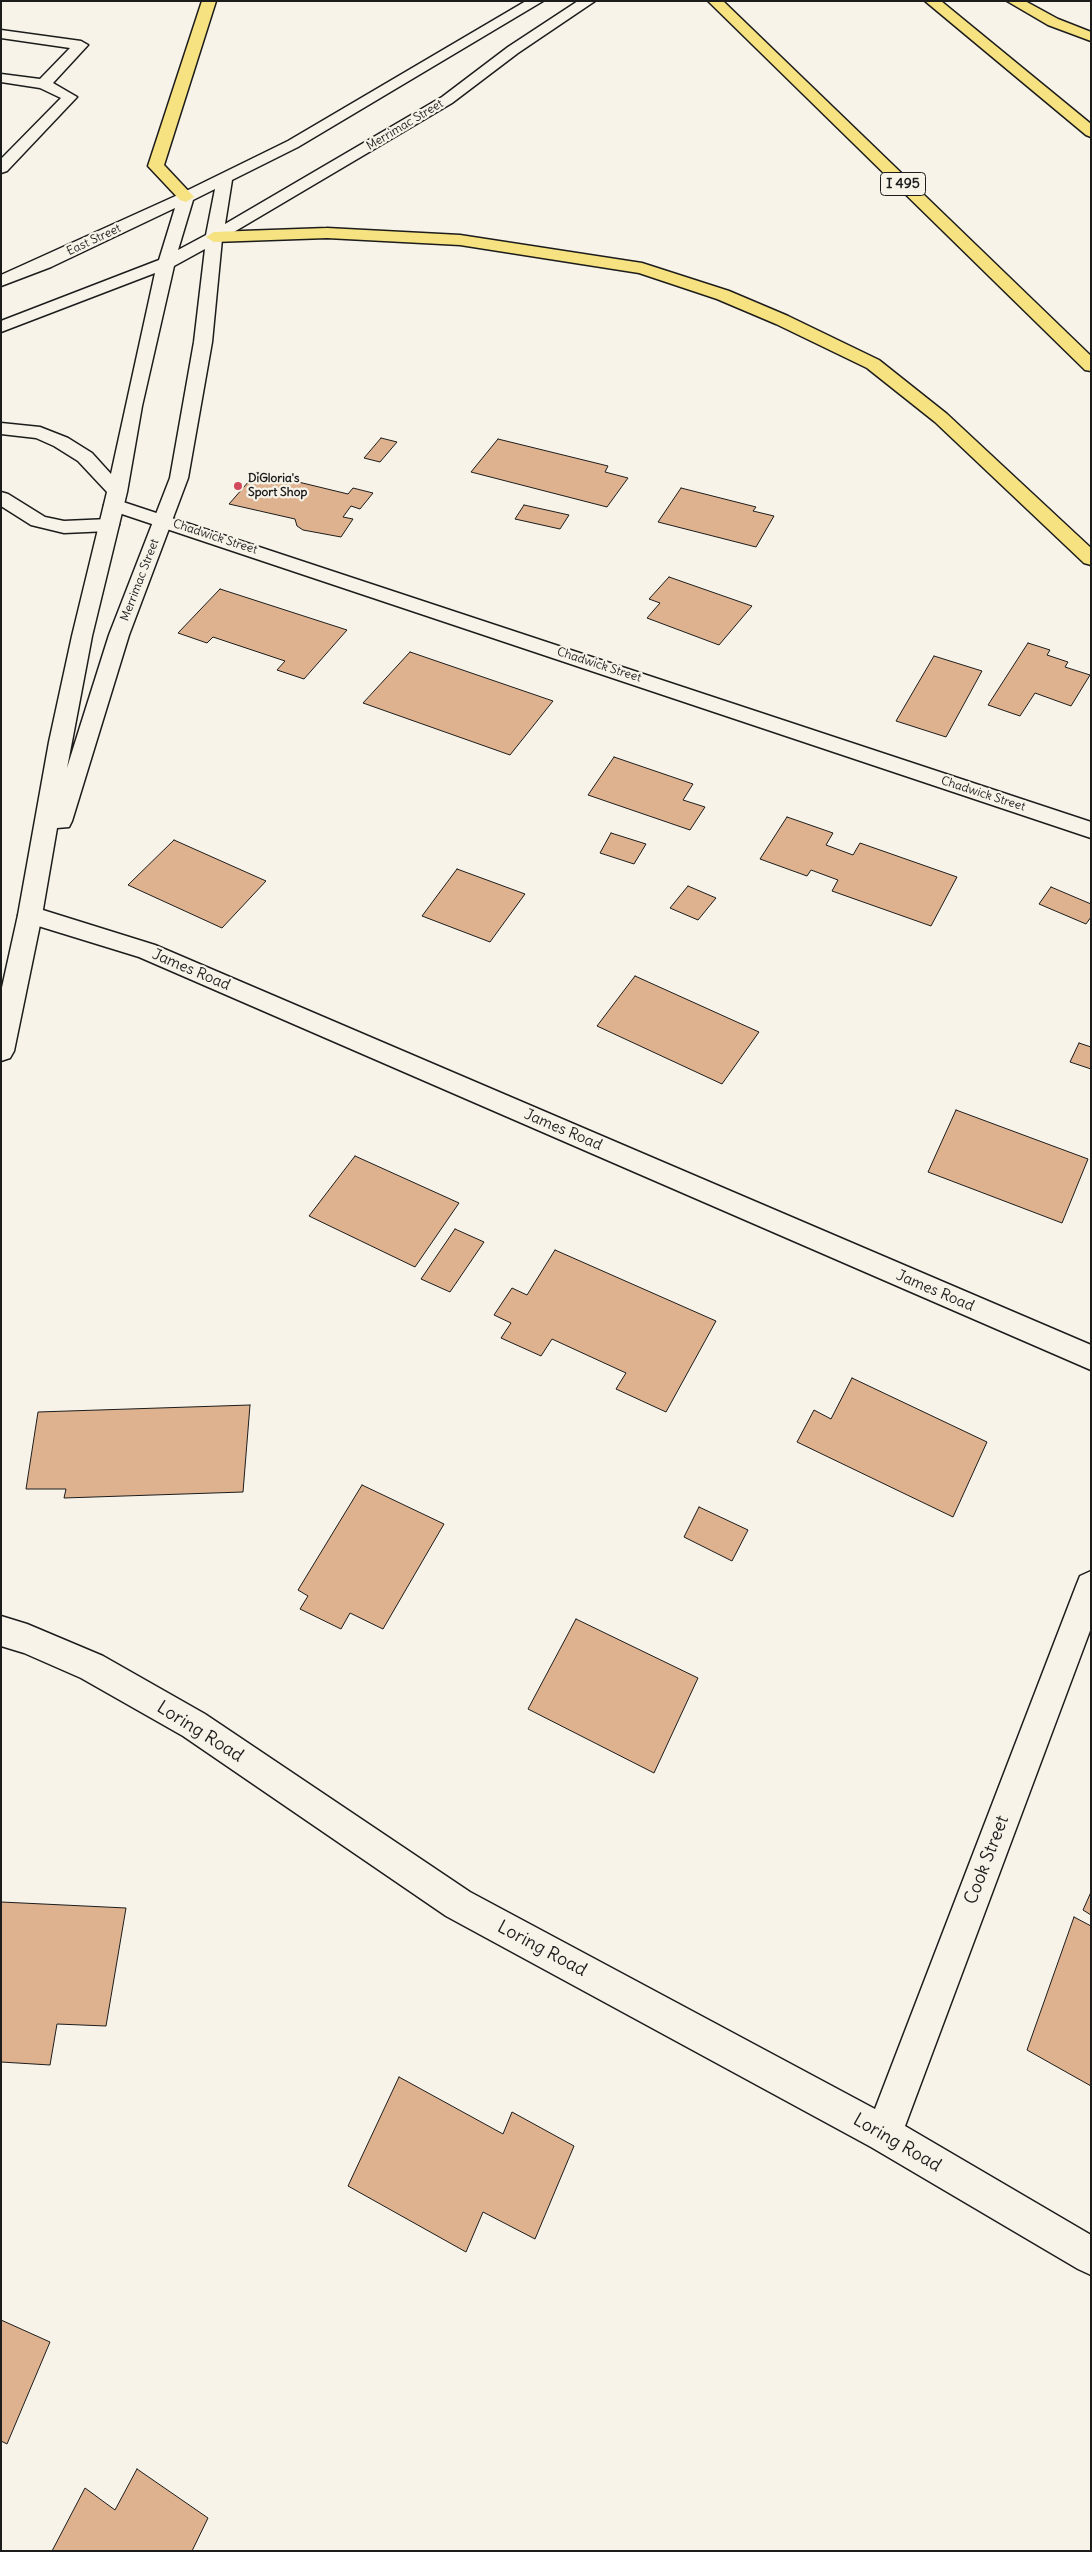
<!DOCTYPE html>
<html>
<head>
<meta charset="utf-8">
<style>
  body { margin:0 }
  #map { position:relative; width:1092px; height:2552px; overflow:hidden; background:#f7f3e8; font-family:Delius,sans-serif }
  canvas { display:block }
  .frame { position:absolute; inset:0; border:2px solid #1c1c1c; pointer-events:none }
</style>
</head>
<body>
<div id="map">
<canvas width="1092" height="2552"></canvas>
<div class="frame"></div>
</div>
<script>
const context = document.querySelector('canvas').getContext('2d');
context.lineJoin = 'round';
function fill(path, color) {
  context.fillStyle = color;
  context.fill(path, 'evenodd');
}
function shape(rows) {
  const path = new Path2D();
  for (const r of rows) {
    path.moveTo(r[0], r[1]);
    for (let i = 2; i < r.length; i += 2) path.lineTo(r[i], r[i + 1]);
  }
  return path;
}
function stroke(path, color, width, dash) {
  context.strokeStyle = color;
  context.lineWidth = width;
  context.lineCap = dash ? 'butt' : 'round';
  context.setLineDash(dash || []);
  context.stroke(path);
}
function drawText(font, color, halo, rows, align = 'center') {
  context.font = font + ' Delius,sans-serif';
  context.lineWidth = 4.5;
  context.setLineDash([]);
  context.textBaseline = 'middle';
  context.strokeStyle = halo;
  context.fillStyle = color;
  for (const [text, x, y, turn = 0] of rows) {
    context.save();
    context.translate(x, y);
    context.rotate((+turn || 0) * Math.PI / 180);
    context.textAlign = isNaN(turn) ? turn : align;
    if (halo) context.strokeText(text, 0, 0);
    context.fillText(text, 0, 0);
    context.restore();
  }
}
const building = shape([
  [381,438,397,442,380,462,364,458,381,438],
  [498,439,608,466,605,472,628,478,607,507,471,472,498,439],
  [257,472,348,494,353,488,373,493,360,509,351,506,343,517,353,519,341,537,303,530,297,526,295,519,229,504,257,472],
  [681,488,756,507,753,511,774,516,756,547,658,522,681,488],
  [524,505,569,515,560,529,515,519,524,505],
  [669,577,752,606,719,645,647,618,660,603,649,599,669,577],
  [220,589,347,630,304,679,277,670,285,661,213,637,207,643,178,633,220,589],
  [1028,643,1050,650,1047,655,1068,662,1065,667,1090,675,1071,706,1035,693,1020,716,988,705,1028,643],
  [410,652,553,701,510,755,363,703,410,652],
  [934,656,982,671,946,737,896,721,934,656],
  [614,757,693,784,683,800,705,807,690,830,588,795,614,757],
  [787,817,833,833,826,845,853,855,860,843,957,877,931,926,832,891,838,880,811,870,807,876,760,859,787,817],
  [611,833,646,844,634,864,600,853,611,833],
  [174,840,266,881,222,928,128,885,174,840],
  [457,869,525,894,490,942,422,916,457,869],
  [688,886,716,898,698,920,670,908,688,886],
  [1051,887,1091,904,1091,917,1086,924,1039,904,1051,887],
  [635,976,759,1032,722,1084,597,1026,635,976],
  [1079,1043,1091,1047,1091,1069,1070,1062,1079,1043],
  [956,1110,1088,1159,1062,1223,928,1172,956,1110],
  [355,1156,459,1203,415,1267,309,1216,355,1156],
  [455,1229,484,1242,450,1292,421,1279,455,1229],
  [555,1250,716,1321,666,1412,616,1389,626,1373,552,1339,541,1356,501,1338,511,1323,494,1315,512,1288,527,1295,555,1250],
  [852,1378,987,1442,953,1517,797,1442,814,1410,831,1419,852,1378],
  [250,1405,243,1492,64,1498,66,1489,26,1489,38,1412,250,1405],
  [362,1485,444,1524,383,1629,350,1613,341,1629,300,1609,308,1596,298,1590,362,1485],
  [699,1507,748,1530,732,1561,684,1537,699,1507],
  [576,1619,698,1678,654,1773,528,1709,576,1619],
  [1091,1892,1091,1915,1083,1910,1091,1892],
  [1,1902,126,1908,106,2026,57,2024,50,2065,1,2062,1,1902],
  [1074,1917,1091,1926,1091,2086,1027,2050,1074,1917],
  [399,2077,503,2134,512,2112,574,2146,535,2239,483,2212,466,2252,348,2186,399,2077],
  [1,2320,50,2342,7,2444,1,2441,1,2320],
  [137,2469,208,2518,192,2551,52,2551,85,2488,115,2510,137,2469]
]);
const service = shape([
  [1,30,81,41,88,45,53,83,77,97,7,171,1,173,1,159,61,98,40,88,1,82,1,74,40,79,70,48,1,38,1,30],
  [1,492,8,494,45,517,64,521,109,519,116,521,119,525,116,529,109,531,64,533,31,525,1,506,1,492]
]);
const minor = shape([
  [114,499,1091,822,1091,838,107,509,104,505,107,501,114,499],
  [30,906,155,945,1091,1345,1091,1370,139,957,22,921,18,915,22,909,30,906],
  [1091,1571,1091,1628,905,2126,1091,2235,1091,2275,1078,2269,871,2147,446,1916,183,1736,81,1678,24,1653,1,1646,1,1616,27,1624,103,1656,205,1714,470,1892,875,2109,1076,1586,1080,1576,1091,1571]
]);
const secondary = shape([
  [526,1,543,1,298,147,232,180,225,224,442,97,508,47,578,1,595,1,518,53,452,103,222,239,212,342,188,478,129,635,72,821,69,827,57,828,42,915,14,1051,10,1058,1,1061,1,992,18,915,49,742,72,636,107,492,78,461,54,446,36,438,1,434,1,423,40,427,68,438,92,453,111,474,155,273,1,332,1,321,159,260,175,208,51,267,1,286,1,275,180,194,288,141,526,1],
  [215,189,206,235,178,250,193,200,215,189],
  [205,249,194,342,170,478,109,635,67,768,92,636,127,492,142,406,174,266,205,249]
]);
const motorway = shape([
  [202,1,216,1,164,165,194,197,186,202,180,200,148,166,202,1],
  [708,1,723,1,1091,356,1091,371,1085,370,708,1],
  [925,1,941,1,1091,124,1091,137,1086,135,925,1],
  [1007,1,1025,1,1058,19,1091,32,1091,41,1048,25,1007,1],
  [327,228,460,235,642,263,729,291,788,316,879,360,947,414,1091,548,1091,565,1084,563,935,422,867,368,776,324,717,299,639,273,460,245,327,238,214,242,206,237,214,232,327,228]
]);
const markers = [
  [238,486,5,"#d1495b"]
];
const farStreetnames = [
  ["Merrimac Street",405,125,-31],
  ["East Street",94,240,-25],
  ["Chadwick Street",215,537,18],
  ["Merrimac Street",140,580,-69],
  ["Chadwick Street",599,665,18],
  ["Chadwick Street",983,794,18]
];
const farPoinames = [
  ["DiGloria's",248,479],
  ["Sport Shop",248,493]
];
const shields = [
  [903,184,45]
];
const shieldNames = [
  ["I 495",903,184]
];
const streetNames = [
  ["James Road",191,970,23],
  ["James Road",563,1130,23],
  ["James Road",935,1291,23]
];
const nearStreetnames = [
  ["Loring Road",200,1732,32],
  ["Cook Street",987,1860,-69],
  ["Loring Road",542,1949,28],
  ["Loring Road",897,2143,30]
];
fill(building, '#deb28f');
stroke(building, '#1c1c1c', 1);
stroke(service, '#1c1c1c', 3);
stroke(minor, '#1c1c1c', 3);
stroke(secondary, '#1c1c1c', 3);
stroke(motorway, '#1c1c1c', 3);
fill(service, '#f7f3e8');
fill(minor, '#f7f3e8');
fill(secondary, '#f7f3e8');
fill(motorway, '#f6e281');
for (const [x, y, r, color] of markers) {
  const dot = new Path2D();
  dot.arc(x, y, r, 0, 2 * Math.PI);
  context.fillStyle = color;
  context.fill(dot);
  stroke(dot, '#f7f3e8', 2);
}
drawText('12px', '#1c1c1c', '#f7f3e8', farStreetnames);
drawText('bold 12px', '#1c1c1c', '#f7f3e8', farPoinames, 'left');
for (const [x, y, w] of shields) {
  const box = new Path2D();
  box.roundRect(x - w / 2, y - 11.5, w, 23, 4);
  context.fillStyle = '#f7f3e8';
  context.fill(box);
  stroke(box, '#1c1c1c', 1);
}
drawText('bold 14px', '#1c1c1c', null, shieldNames);
drawText('15px', '#1c1c1c', '#f7f3e8', streetNames);
drawText('18px', '#1c1c1c', '#f7f3e8', nearStreetnames);
</script>
</body>
</html>
